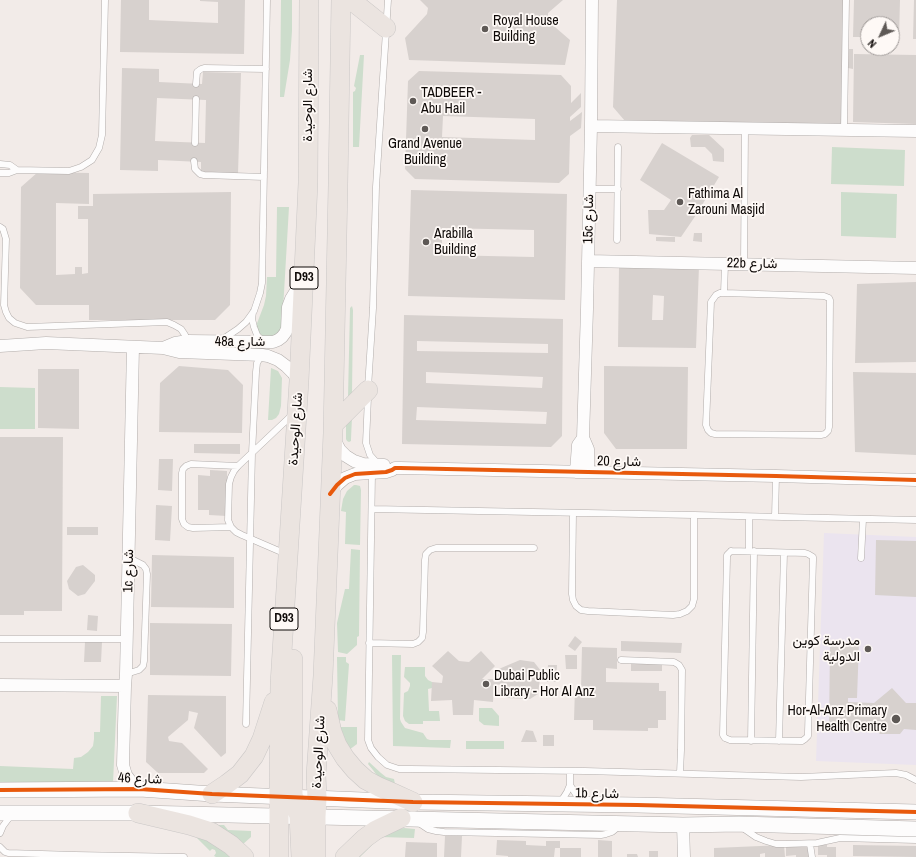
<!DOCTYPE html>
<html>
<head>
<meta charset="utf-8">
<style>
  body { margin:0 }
  #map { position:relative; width:916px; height:857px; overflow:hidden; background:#f2ebe8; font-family:"Archivo Narrow",sans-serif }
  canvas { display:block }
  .north { position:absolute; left:860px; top:16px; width:40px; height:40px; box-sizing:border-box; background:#fef9f6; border:1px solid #9e9997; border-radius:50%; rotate:226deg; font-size:11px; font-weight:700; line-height:16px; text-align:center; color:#0f0a08 }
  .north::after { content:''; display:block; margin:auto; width:14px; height:18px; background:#5e5956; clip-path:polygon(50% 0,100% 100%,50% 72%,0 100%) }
</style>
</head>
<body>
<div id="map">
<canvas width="916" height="857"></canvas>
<div class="north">N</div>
</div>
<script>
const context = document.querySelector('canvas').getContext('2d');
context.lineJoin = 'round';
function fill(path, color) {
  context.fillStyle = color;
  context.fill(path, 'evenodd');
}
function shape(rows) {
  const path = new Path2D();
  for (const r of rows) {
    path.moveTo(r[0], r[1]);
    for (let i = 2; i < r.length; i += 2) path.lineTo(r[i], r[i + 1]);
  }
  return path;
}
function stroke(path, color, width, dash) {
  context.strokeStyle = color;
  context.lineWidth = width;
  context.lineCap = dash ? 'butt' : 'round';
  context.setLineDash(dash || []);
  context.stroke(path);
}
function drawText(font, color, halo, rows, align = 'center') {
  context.font = font + ' "Archivo Narrow",Vazirmatn,sans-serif';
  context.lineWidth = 3.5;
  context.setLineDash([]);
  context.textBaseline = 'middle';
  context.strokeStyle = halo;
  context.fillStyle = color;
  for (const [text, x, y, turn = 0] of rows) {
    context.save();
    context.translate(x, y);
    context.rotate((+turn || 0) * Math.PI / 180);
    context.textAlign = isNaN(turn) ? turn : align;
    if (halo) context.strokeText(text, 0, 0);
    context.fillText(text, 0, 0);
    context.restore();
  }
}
const education = shape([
  [824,533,916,537,916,765,816,761]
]);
const green = shape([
  [281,0,292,0,292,31,290,60,284,97,280,97],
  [360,55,364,55,359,147,353,147,353,92,355,91,356,88,354,86],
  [832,147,905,150,904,186,831,184],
  [841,192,897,194,896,238,841,236],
  [277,207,289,207,282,327,276,338,259,336,256,326,264,305,266,296,267,277,276,277],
  [352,306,353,310,352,395,348,397,350,308],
  [271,368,278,371,282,378,281,406,279,414,276,418,272,420,268,420],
  [0,387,35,388,35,429,0,429],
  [352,417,351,439,351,441,349,442,347,441,346,439,346,421],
  [354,485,356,485,360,486,361,490,360,545,345,544,346,512,341,511,343,499,347,491],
  [351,549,360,550,359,636,357,637,357,645,347,654,338,652,337,623,345,589,349,589],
  [392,655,401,655,400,719,401,722,405,728,423,733,427,739,430,740,451,740,450,748,393,746],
  [337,657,346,657,346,662,349,664,345,721,338,720],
  [405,667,425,667,425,676,428,680,432,682,432,688,428,689,429,711,439,711,440,721,423,721,423,724,409,724,405,721,403,716,404,693,408,691,410,686,410,683,404,677],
  [101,696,117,696,113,783,0,785,0,766,73,769,74,758,81,757,88,752,93,746,94,739,94,732,100,732],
  [479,708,492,708,499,716,499,726,484,725,479,721],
  [340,727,357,727,357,744,349,750],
  [466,741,504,741,504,749,466,749],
  [369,762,381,773,386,777,394,779,395,784,378,777,373,770,368,764],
  [213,825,224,825,228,830,251,831,251,837,242,845],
  [404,828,415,829,414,838,380,837,360,857,357,855,375,838,392,831],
  [195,832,234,853,230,857,216,857,214,856,216,853,215,850,212,849,210,851,196,837,194,837]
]);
const building = shape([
  [121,0,149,0,149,20,218,23,218,2,200,1,200,0,245,0,244,54,120,52],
  [420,0,563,0,548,13,548,21,570,40,565,65,409,60,405,38,427,14,428,8],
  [617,0,845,0,841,125,625,121,613,107],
  [854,0,900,0,899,38,892,38,892,24,868,24,868,37,853,37],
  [914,0,916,0,916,39,913,39],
  [849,49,853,49,853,69,848,68],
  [854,54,916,55,916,124,853,122],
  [122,68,159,69,159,82,202,84,203,72,241,73,238,174,201,172,201,162,158,160,158,171,120,170],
  [157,98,206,100,205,143,155,141],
  [419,71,561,75,571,86,571,103,581,93,581,107,570,117,570,121,582,112,581,128,570,136,569,174,559,183,415,179,405,169,408,81],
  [443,116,535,119,535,140,442,137],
  [692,135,709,135,724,149,724,162,713,161,712,154,705,147,691,147,690,138],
  [662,143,719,177,696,215,681,237,649,234,648,210,664,210,671,200,640,180],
  [38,172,89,173,89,204,56,203,56,275,75,274,75,267,82,267,82,274,88,273,88,219,78,219,78,206,93,206,93,194,231,192,230,305,215,320,89,320,89,305,36,305,20,288,21,187],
  [411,190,567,194,565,300,408,296],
  [442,228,534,230,534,257,442,255],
  [694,233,702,233,702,242,693,241],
  [656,237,675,237,675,242,656,241],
  [619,266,699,266,696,348,618,347],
  [653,295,664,296,663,320,652,320],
  [916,282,916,362,855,363,857,284],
  [404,315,563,319,562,436,551,447,402,444],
  [417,341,548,344,548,353,417,351],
  [426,372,543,377,542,388,426,383],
  [417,407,547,412,546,424,416,420],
  [179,366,228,370,243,385,242,433,159,432,160,383],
  [604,366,688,367,687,449,616,449,604,433],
  [38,369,79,369,79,429,38,428],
  [853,372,916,373,916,455,855,452],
  [0,437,63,437,62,611,24,611,24,615,0,615],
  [194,444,240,444,240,454,194,453],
  [159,459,173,459,172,491,158,490],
  [210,470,227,471,227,516,209,515,209,510,198,510,198,475,210,476],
  [156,505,172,506,170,541,155,540],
  [67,527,98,527,98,535,67,535],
  [876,540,916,541,916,597,875,595],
  [152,555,234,557,234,608,151,607],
  [83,565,95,575,95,581,85,594,78,596,69,589,67,581,76,567],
  [88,615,98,616,97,631,87,630],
  [150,623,232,624,231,676,150,675],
  [575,636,582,642,575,651,568,646],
  [621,641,682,643,681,653,621,651],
  [85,642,102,642,101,662,84,662],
  [830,643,859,643,857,698,848,698,848,702,874,703,892,688,906,703,916,703,916,730,904,729,900,734,880,734,875,729,829,731],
  [582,647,617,648,617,669,606,668,606,682,659,683,659,691,666,691,666,720,658,720,658,728,648,728,648,731,593,730,593,720,574,720,575,688,581,689],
  [448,651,459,661,469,662,481,651,495,666,482,679,494,679,494,671,520,660,534,662,541,671,538,694,530,699,506,698,503,695,501,690,505,684,494,685,493,702,474,700,473,715,453,715,452,700,431,701,432,682,442,683,443,676,432,666],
  [565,655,577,655,577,669,566,669],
  [631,662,662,662,662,671,631,671],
  [548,665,557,665,556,682,547,682],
  [148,695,226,696,226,753,221,757,194,728,198,713,189,711,188,720,168,737,169,741,182,743,208,769,204,773,158,773,146,762],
  [526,730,533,731,537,742,521,742],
  [543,735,554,735,554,746,543,746],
  [445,836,462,836,461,857,444,857],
  [497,840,526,841,526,845,546,846,546,841,560,841,560,848,555,848,554,857,508,857,508,856,496,855],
  [598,840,612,841,612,857,598,857],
  [406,842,437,843,437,857,405,857],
  [818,844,827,845,827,847,836,847,836,857,827,857,827,855,818,855],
  [784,845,785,857,765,857,765,853,760,854,760,857,714,857,714,848],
  [809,845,810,857,796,857,796,855,786,856,786,846],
  [853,845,916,846,916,857,853,856],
  [560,848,581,848,581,857,560,857],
  [649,851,658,851,658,857,649,857],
  [627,854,637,854,638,857,627,857]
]);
const service = shape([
  [196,84,197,72,201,69,204,68,266,69],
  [844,130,846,0],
  [195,143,196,99],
  [194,161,195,169,200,174,204,175,264,177],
  [0,164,10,165,17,170],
  [0,173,9,173,17,170,69,171,81,167,92,160,99,148,102,135,105,0],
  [589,189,618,189],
  [0,227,3,229,6,239,4,305,6,312,9,318,15,323,27,327,167,322,174,325,181,329,185,335,188,341],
  [617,240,618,147],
  [744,264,745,129],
  [720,293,724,293,824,296,829,298,830,300,829,427,828,431,825,434,821,435,715,434,711,433,708,430,706,425,711,302,716,295,720,293],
  [724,293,725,264],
  [253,312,252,319,254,327,257,335,263,342],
  [223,339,238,329,246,322,254,311,260,293,262,283,267,0],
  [368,388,373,308,376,187,388,0],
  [368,397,366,443,370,455,378,464],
  [372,473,368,740,371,748,378,757,387,765,399,769,410,769,585,771,801,777,896,773,906,775,916,780],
  [372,509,694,515,916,520],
  [573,513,572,594,573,600,576,606,581,610,588,611,673,615,680,614,687,611,692,606,694,599,694,515],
  [775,517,776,476],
  [231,527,193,528,188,527,184,524,182,519,182,473,183,469,186,466,191,464,238,466],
  [731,551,805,553,808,554,813,557,813,560,808,732,808,736,805,739,802,741,730,740,725,738,723,735,727,558,727,555,731,551],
  [749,551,749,517],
  [286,554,242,535,236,532,231,527,228,520,229,484,231,477,234,471,238,466,292,415],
  [861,558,863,519],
  [0,639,127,639],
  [369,643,413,644,418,642,422,638,423,632,425,560,426,554,430,550,436,548,534,548],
  [621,660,674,662,679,665,682,670,681,750,680,773],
  [126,674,139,670,143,666,144,661,147,574,146,569,143,565,129,558],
  [246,724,252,453,256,372,257,363,262,355],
  [751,741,754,551],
  [779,741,784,553],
  [570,785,581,802],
  [560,803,567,792,570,785,570,771],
  [419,823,428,829,436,831,444,832,601,835,606,834,612,832,618,827],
  [743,828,756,837,766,841,776,844,786,844,817,843,840,838,916,840],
  [0,833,3,826,12,814],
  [810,844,812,857],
  [0,847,5,852,8,853,75,855,184,857]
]);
const minor = shape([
  [591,126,916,131],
  [588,261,916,268],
  [0,346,46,343,163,348,179,352,262,355,268,356,278,360,286,366,293,373,299,381],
  [133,347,126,674,125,686,123,765,126,775,132,783,140,789],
  [163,348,175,343,188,341,273,342,278,340,282,337,285,333,287,329,288,307,291,299,296,291,303,286],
  [583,438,585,442,588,449,588,472],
  [334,439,340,450,346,456,354,461,363,464,384,465],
  [576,472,578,445,583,438,587,309,591,126,592,0],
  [330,494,337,485,345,478,355,474,386,472,392,470,395,468,400,468,776,476,916,480],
  [0,685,125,686],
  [683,825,684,857]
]);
const tertiary = shape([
  [0,790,140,789,212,794,413,802,637,805,916,812],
  [0,813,138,813,683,825,739,824,916,829]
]);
const primary = shape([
  [351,0,386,28],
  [333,425,368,390],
  [293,659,293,797,297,803,302,809,316,817],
  [327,710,332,732,337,745,345,758,355,770,366,780,379,787,393,793,413,802],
  [212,794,227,784,240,774,254,756,262,739,274,702],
  [288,800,291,802,296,808,299,816,301,857],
  [138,813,189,825,211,832,231,845,244,857],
  [279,857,279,797,280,684,299,381,308,183,309,0],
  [316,857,316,817,317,798,316,775,323,676,333,433,338,185,341,0],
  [345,857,365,838,376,830,401,818]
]);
const cycleway = shape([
  [330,494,337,485,345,478,355,474,386,472,392,470,395,468,400,468,776,476,916,480],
  [0,790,140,789,212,794,413,802,637,805,916,812]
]);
const markers = [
  [485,29,4,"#5e5956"],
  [413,101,4,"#5e5956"],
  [425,129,4,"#5e5956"],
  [680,202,4,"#5e5956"],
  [426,242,4,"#5e5956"],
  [868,649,4,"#5e5956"],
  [486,684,4,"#5e5956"],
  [896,719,5,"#5e5956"]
];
const shields = [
  [304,278,28],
  [284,619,28]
];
const shieldNames = [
  ["D93",304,278],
  ["D93",284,619]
];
const poiNames = [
  ["Royal House",493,21],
  ["Building",493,37],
  ["TADBEER -",421,93],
  ["Abu Hail",421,109],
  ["Grand Avenue",425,144,"center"],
  ["Building",425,160,"center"],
  ["Fathima Al",688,194],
  ["Zarouni Masjid",688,210],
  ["Arabilla",434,234],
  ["Building",434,250],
  ["مدرسة كوين",860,641,"right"],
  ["الدولية",860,657,"right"],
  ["Dubai Public",494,676],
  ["Library - Hor Al Anz",494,692],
  ["Hor-Al-Anz Primary",887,711,"right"],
  ["Health Centre",887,727,"right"]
];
const streetNames = [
  ["شارع الوحيدة",308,105,-90],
  ["15c شارع",589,219,-89],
  ["22b شارع",752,264,1],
  ["48a شارع",240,342],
  ["شارع الوحيدة",296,429,-86],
  ["شارع 20",619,462,1],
  ["1c شارع",129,571,-89],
  ["شارع الوحيدة",319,752,-87],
  ["شارع 46",140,779,2],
  ["1b شارع",597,794,1]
];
fill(education, '#ebe4ef');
fill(green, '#cdddcc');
fill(building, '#d7d1ce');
stroke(service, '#b2adab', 7);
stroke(minor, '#b2adab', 13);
stroke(tertiary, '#b2adab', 16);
stroke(primary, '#cac7c6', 20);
stroke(service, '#fdfcfc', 6);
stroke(minor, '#fdfcfc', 12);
stroke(tertiary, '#fdfcfc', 15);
stroke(primary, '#ebe4e0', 19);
stroke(cycleway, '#e8590c', 4);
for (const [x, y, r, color] of markers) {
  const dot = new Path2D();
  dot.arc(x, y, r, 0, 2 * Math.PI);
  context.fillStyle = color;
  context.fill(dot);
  stroke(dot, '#fef9f6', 1.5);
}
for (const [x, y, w] of shields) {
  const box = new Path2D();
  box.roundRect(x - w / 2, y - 11, w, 22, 3);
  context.fillStyle = '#fef9f6';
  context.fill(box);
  stroke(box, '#0f0a08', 1);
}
drawText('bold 13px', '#0f0a08', null, shieldNames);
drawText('14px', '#0f0a08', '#fef9f6', poiNames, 'left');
drawText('14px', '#0f0a08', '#fef9f6', streetNames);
</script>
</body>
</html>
